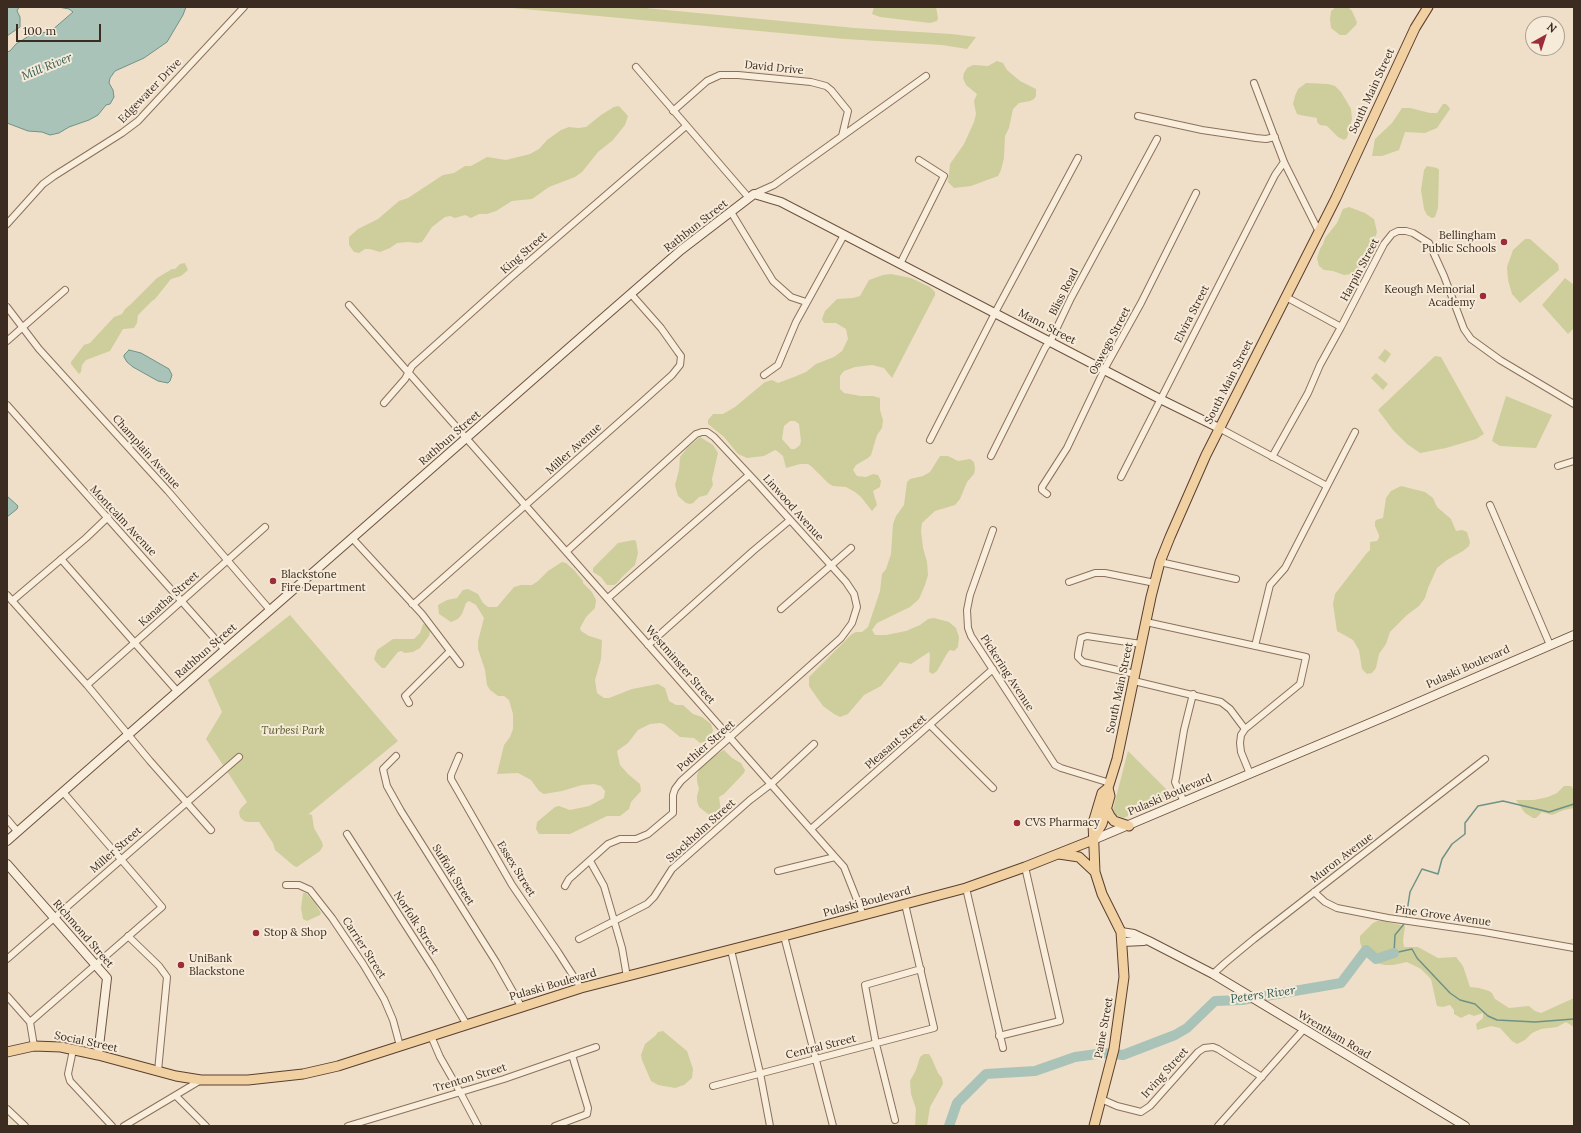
<!DOCTYPE html>
<html>
<head>
<meta charset="utf-8">
<style>
  body { margin:0 }
  #map { position:relative; width:1581px; height:1133px; overflow:hidden; background:#efdfc8; font-family:Lora,serif }
  canvas { display:block }
  .frame { position:absolute; inset:0; border:8px solid #3c2b20; pointer-events:none }
  .north { position:absolute; left:1525px; top:16px; width:40px; height:40px; box-sizing:border-box; background:#f6ead8; border:1px solid #ac9e8e; border-radius:50%; rotate:39deg; font-size:11px; font-weight:700; line-height:16px; text-align:center; color:#3c2b20 }
  .north::after { content:''; display:block; margin:auto; width:14px; height:18px; background:#9b2c38; clip-path:polygon(50% 0,100% 100%,50% 72%,0 100%) }
  .scale { position:absolute; left:16px; top:24px; width:85px; height:18px; box-sizing:border-box; border:2px solid #3c2b20; border-top:0; padding-left:5px; font-size:12px; line-height:14px; white-space:nowrap; color:#3c2b20; -webkit-text-stroke:3px #f6ead8; paint-order:stroke }
</style>
</head>
<body>
<div id="map">
<canvas width="1581" height="1133"></canvas>
<div class="frame"></div>
<div class="north">N</div>
<div class="scale">100 m</div>
</div>
<script>
const context = document.querySelector('canvas').getContext('2d');
context.lineJoin = 'round';
function fill(path, color) {
  context.fillStyle = color;
  context.fill(path, 'evenodd');
}
function shape(rows) {
  const path = new Path2D();
  for (const r of rows) {
    path.moveTo(r[0], r[1]);
    for (let i = 2; i < r.length; i += 2) path.lineTo(r[i], r[i + 1]);
  }
  return path;
}
function stroke(path, color, width, dash) {
  context.strokeStyle = color;
  context.lineWidth = width;
  context.lineCap = dash ? 'butt' : 'round';
  context.setLineDash(dash || []);
  context.stroke(path);
}
function drawText(font, color, halo, rows, align = 'center') {
  context.font = font + ' Lora,serif';
  context.lineWidth = 4;
  context.setLineDash([]);
  context.textBaseline = 'middle';
  context.strokeStyle = halo;
  context.fillStyle = color;
  for (const [text, x, y, turn = 0] of rows) {
    context.save();
    context.translate(x, y);
    context.rotate((+turn || 0) * Math.PI / 180);
    context.textAlign = isNaN(turn) ? turn : align;
    if (halo) context.strokeText(text, 0, 0);
    context.fillText(text, 0, 0);
    context.restore();
  }
}
const green = shape([
  [502,7,635,7,855,28,951,34,976,37,967,49,942,45,845,39],
  [874,7,936,7,938,18,937,21,930,23,880,17,872,14],
  [1336,7,1348,7,1352,11,1357,22,1356,25,1346,35,1340,35,1331,28,1330,19,1331,11],
  [997,61,1003,63,1007,70,1020,81,1036,89,1036,96,1034,99,1030,101,1019,103,1013,109,1009,128,1005,136,1004,158,1001,170,998,176,971,186,954,188,948,182,950,164,964,144,974,122,976,114,974,101,977,94,966,85,963,78,964,73,967,68,973,65,988,66],
  [1306,83,1328,84,1335,86,1341,92,1351,109,1352,119,1347,138,1344,140,1338,137,1327,126,1320,125,1317,122,1317,118,1300,115,1297,114,1293,104,1295,96,1298,89],
  [1443,104,1446,104,1449,107,1450,109,1437,128,1425,133,1405,132,1399,150,1382,156,1372,156,1375,139,1392,123,1402,108,1410,108,1430,113,1437,113],
  [619,106,628,116,625,125,613,140,598,152,582,172,575,177,549,187,532,199,512,201,496,211,487,214,479,214,471,218,465,215,455,218,450,216,445,217,432,227,422,242,417,243,408,242,397,243,390,248,380,252,370,249,365,249,359,253,354,252,349,245,349,237,358,229,378,219,399,201,408,198,443,175,454,173,465,166,471,166,487,157,506,160,530,154,539,149,547,140,561,130,569,127,578,128,586,127,601,115,614,107],
  [1427,166,1437,168,1439,170,1438,208,1435,217,1432,218,1427,215,1424,209,1421,190,1424,170],
  [1349,207,1365,213,1374,219,1377,232,1372,248,1357,271,1351,274,1344,275,1333,271,1324,270,1319,266,1317,258,1320,249,1323,244,1325,238,1337,223,1343,209],
  [1525,239,1530,239,1558,264,1559,270,1520,303,1512,294,1508,280,1507,267,1513,250],
  [185,263,188,270,181,276,171,279,155,299,152,301,138,315,137,323,134,328,123,329,110,351,86,360,82,365,81,372,79,374,71,364,71,362,84,345,90,343,114,317,122,314,125,309,130,305,157,278,172,269,175,269,180,264],
  [891,274,911,278,930,287,935,292,935,295,892,378,884,368,872,365,855,367,844,371,840,376,840,389,844,393,861,396,873,396,880,398,880,410,883,420,882,428,877,435,871,455,868,458,856,465,853,470,857,476,866,477,873,474,878,475,881,481,880,487,873,491,877,505,872,511,861,497,855,492,846,487,833,486,828,483,812,467,808,464,800,464,786,468,783,456,777,451,775,450,764,456,747,458,738,454,724,437,708,424,708,420,713,414,723,414,735,407,765,382,772,380,778,383,794,377,806,372,816,364,834,357,842,351,848,339,846,329,836,323,824,323,822,319,825,311,837,299,853,298,860,296,869,280,883,275],
  [790,421,795,421,799,424,801,441,800,445,795,449,791,449,782,439,784,426],
  [1565,278,1574,285,1574,328,1568,334,1542,305],
  [1385,349,1391,354,1385,363,1378,358],
  [1435,356,1441,357,1484,434,1476,439,1446,448,1420,453,1407,444,1393,430,1378,410],
  [1376,373,1388,384,1383,390,1371,378],
  [1506,396,1552,415,1536,448,1500,446,1492,441],
  [700,437,713,445,718,453,712,479,713,485,707,495,699,497,693,503,690,504,686,503,678,496,675,485,679,470,680,457,687,448],
  [940,456,948,456,958,461,970,459,974,462,975,469,974,474,967,482,960,499,955,505,935,511,922,523,921,531,923,548,927,562,928,575,925,585,919,599,910,607,877,623,872,630,875,635,886,635,906,631,920,625,928,619,934,618,949,622,956,628,959,637,958,647,954,651,950,650,948,652,937,671,933,674,929,672,930,655,929,652,911,664,900,662,881,686,864,695,848,714,840,717,834,714,823,706,813,692,809,686,809,677,852,634,856,632,862,632,868,627,880,591,882,574,886,569,891,554,893,524,896,516,904,505,907,482,910,479,923,476,930,472],
  [1401,486,1425,492,1433,498,1437,507,1451,519,1456,531,1462,530,1467,532,1470,542,1469,546,1463,551,1447,560,1437,568,1428,588,1425,598,1419,606,1407,615,1390,632,1386,644,1379,654,1376,668,1372,673,1367,674,1362,669,1359,650,1353,640,1337,631,1333,604,1335,594,1366,554,1370,550,1370,542,1377,541,1379,538,1379,535,1375,526,1375,522,1376,520,1383,518,1386,498,1391,491],
  [634,540,636,541,638,553,635,565,622,577,617,583,614,585,607,585,601,577,593,572,593,568,618,543],
  [562,562,566,563,574,570,583,581,583,583,592,592,596,600,595,608,586,617,580,628,581,631,589,636,602,640,601,659,595,680,597,693,604,698,609,698,632,689,658,684,665,688,669,701,676,705,683,705,693,714,702,717,711,724,713,730,711,738,708,741,700,743,694,738,680,737,664,724,660,723,650,724,638,730,628,743,617,751,620,765,628,774,640,784,641,791,631,802,629,809,620,816,607,816,570,834,539,834,536,829,537,822,555,807,559,806,570,810,589,806,604,798,605,791,601,786,594,784,582,785,562,791,544,794,539,791,531,780,518,773,497,774,504,745,510,737,513,729,513,714,509,700,504,696,498,696,490,690,487,685,485,670,478,649,478,641,484,618,476,605,469,601,466,603,462,614,458,619,451,622,439,614,438,605,447,600,457,598,463,590,468,589,478,594,483,603,488,607,497,607,514,587,521,585,532,585,538,581,548,571],
  [290,615,398,741,305,817,309,814,312,815,314,828,322,842,323,846,320,851,297,867,294,866,275,850,273,843,259,822,248,822,244,821,240,817,239,812,241,808,247,802,206,739,222,712,208,680],
  [423,624,428,625,430,632,429,636,420,648,413,652,405,653,401,651,398,652,385,668,382,668,376,662,374,659,377,650,393,639,414,639,420,633],
  [724,750,732,758,741,763,745,770,744,773,724,794,719,797,721,811,718,814,708,814,699,807,697,801,697,796,699,789,697,781,697,775,700,768,707,761,722,751],
  [1128,751,1175,798,1123,818,1116,815,1113,809],
  [1564,786,1571,786,1574,790,1574,808,1564,810,1552,815,1542,812,1536,818,1533,818,1525,813,1516,800,1534,800,1548,797,1557,793],
  [303,893,306,893,315,903,321,913,320,915,307,921,303,919,301,908],
  [1377,921,1383,921,1405,926,1403,941,1404,947,1418,947,1438,958,1456,957,1463,966,1470,987,1479,988,1489,991,1492,993,1495,999,1509,1008,1529,1006,1535,1011,1541,1013,1574,998,1574,1027,1566,1022,1557,1027,1541,1029,1532,1033,1525,1040,1517,1044,1512,1041,1500,1028,1491,1026,1477,1030,1476,1024,1483,1018,1483,1013,1474,1016,1469,1014,1461,1018,1454,1014,1454,1010,1450,1005,1443,1007,1437,1006,1431,979,1421,969,1407,962,1393,965,1385,965,1380,964,1368,958,1362,949,1360,942,1360,936,1373,923],
  [663,1031,687,1051,693,1069,692,1078,684,1085,675,1088,658,1085,651,1081,642,1060,641,1055,645,1044,655,1036,658,1032],
  [924,1054,929,1054,932,1059,938,1073,942,1078,943,1084,930,1107,927,1126,915,1126,916,1109,911,1094,910,1081,916,1070,920,1057]
]);
const water = shape([
  [7,7,19,7,17,11,20,17,20,27,7,36,7,7],
  [58,7,186,7,183,15,167,42,144,58,115,71,110,78,109,83,113,90,114,97,110,104,106,105,98,115,89,120,69,127,59,133,50,135,42,132,28,131,7,123,7,52,10,51,16,44,29,36,51,31,73,12,69,9,58,7],
  [129,350,141,353,169,369,172,375,170,381,168,383,158,381,133,367,127,362,124,357,124,355,129,350],
  [7,496,18,506,17,509,7,517,7,496]
]);
const stream = shape([
  [1406,918,1410,892,1422,869,1438,874,1442,859,1452,844,1465,834,1465,823,1478,806,1503,801,1549,812,1574,804],
  [1405,922,1404,924,1395,935,1394,953,1412,949,1417,958,1450,993,1460,1000,1475,1004,1488,1016,1497,1020,1535,1022,1574,1019]
]);
const river = shape([
  [949,1126,957,1103,986,1074,1035,1071,1075,1057,1104,1053,1123,1055,1175,1035,1187,1028,1215,1001,1242,1000,1341,983,1366,950,1376,959,1394,953]
]);
const street = shape([
  [636,67,749,198],
  [1254,83,1284,162,1318,230],
  [673,111,707,81,720,75,738,75,811,82,826,86,831,90,848,111,842,136],
  [1138,116,1202,130,1256,138,1266,139,1275,137],
  [754,194,774,185,926,76],
  [731,212,773,281,791,297,806,302],
  [7,224,43,184,54,176,122,133,138,121,244,7],
  [900,264,944,176,919,160],
  [1286,297,1341,327,1384,244,1392,234,1398,231,1406,231,1413,233,1429,243,1444,276,1464,329,1471,339,1500,360,1574,404],
  [349,305,835,857,844,867,863,915],
  [7,307,39,349,168,491,270,610],
  [7,341,65,290],
  [764,375,778,365,796,322,844,235],
  [384,403,405,379,412,366,510,278,686,126],
  [7,405,225,650],
  [1219,428,1327,486],
  [930,440,997,309,1078,158],
  [991,456,1045,348,1052,338,1071,298,1157,139],
  [1272,457,1308,393,1320,365,1341,327],
  [1558,466,1574,461],
  [1121,477,1275,175,1284,162],
  [1047,494,1042,490,1042,487,1067,448,1106,366,1141,303,1196,193],
  [1490,505,1550,645],
  [993,530,970,595,967,610,968,628,971,636,1055,765,1061,768,1110,783],
  [352,538,422,614,460,664],
  [61,559,177,691],
  [1160,562,1236,579],
  [1069,582,1095,573,1105,573,1155,583],
  [7,595,87,685,150,761,211,830],
  [608,598,749,475],
  [12,601,86,538,108,517],
  [412,604,415,603,642,402,672,375,680,365,681,356,678,352,661,328,631,294],
  [781,609,851,548],
  [1146,622,1306,657,1300,684,1245,729,1241,735,1240,743,1241,752,1250,774],
  [648,645,753,551,790,520],
  [1255,646,1270,585,1285,568,1355,432],
  [1135,674,1083,662,1078,657,1078,654,1081,638,1087,636,1141,644],
  [1134,681,1221,702,1230,709,1245,729],
  [87,685,265,527],
  [409,703,405,696,450,651],
  [930,725,993,788],
  [396,756,383,769,387,786,401,811,496,962,521,1006],
  [459,756,451,775,451,779,512,885,558,952,581,988],
  [1184,802,1175,782,1176,778,1184,730,1193,694],
  [7,819,17,831],
  [811,829,993,669],
  [347,834,433,968,467,1025],
  [590,861,604,886,622,948,627,977],
  [778,871,835,857],
  [286,885,299,885,310,890,332,918,363,964,384,999,393,1020,400,1046],
  [565,886,569,879,608,844,620,839,636,839,648,834,673,813,673,795,675,789,681,781,841,638,852,623,857,607,854,594,846,582,756,482,714,437,707,432,702,432,696,434,567,551],
  [966,888,1003,1048],
  [1314,892,1325,902,1337,908,1388,918,1484,932,1574,948],
  [128,936,159,966,167,977,158,1071],
  [784,936,833,1126],
  [579,939,647,904,654,897,672,869,750,800,771,784,814,744],
  [731,950,760,1073,770,1126],
  [7,959,239,757],
  [1213,974,1225,963,1254,939,1485,759],
  [7,996,30,1022,34,1046],
  [30,1022,162,907,63,792],
  [431,1036,440,1057,460,1092,478,1126],
  [999,1036,1060,1021,1025,867],
  [73,1050,68,1074,70,1081,112,1126],
  [713,1086,934,1028,905,904],
  [176,1096,206,1126],
  [1101,1099,1117,1106,1141,1112,1150,1106,1198,1052,1204,1048,1213,1047,1218,1049,1262,1077],
  [7,1109,25,1126],
  [895,1120,876,1044,865,985,921,969],
  [124,1126,201,1080],
  [348,1126,504,1079,596,1047],
  [555,1126,587,1114,588,1108,572,1055],
  [1218,1126,1304,1029]
]);
const secondary = shape([
  [1093,840,1389,715,1574,635],
  [7,841,595,325,681,250,754,194,781,202,1160,399,1219,428],
  [7,864,107,978,98,1055],
  [1121,932,1134,934,1149,941,1213,974,1465,1126],
  [1122,942,1144,941]
]);
const primary = shape([
  [1106,808,1110,816,1114,821,1129,826],
  [1093,839,1102,824,1110,796,1108,788],
  [1059,854,1079,857,1095,872],
  [7,1052,34,1046,61,1047,98,1055,176,1076,201,1080,248,1080,303,1074,338,1066,581,988,784,936,966,888,1025,867,1093,840],
  [1094,1126,1114,1049,1124,977,1121,932,1102,894,1095,872,1093,823,1102,793,1108,788,1117,759,1151,597,1160,562,1170,537,1206,455,1336,198,1415,28,1428,7]
]);
const markers = [
  [1504,242,4,"#9b2c38"],
  [1483,296,4,"#9b2c38"],
  [273,581,4,"#9b2c38"],
  [1017,823,4,"#9b2c38"],
  [256,933,4,"#9b2c38"],
  [181,965,4,"#9b2c38"]
];
const streetNames = [
  ["David Drive",774,68,6],
  ["Edgewater Drive",150,91,-46],
  ["South Main Street",1372,91,-65],
  ["Rathbun Street",696,226,-38],
  ["King Street",524,253,-41],
  ["Harpin Street",1360,270,-62],
  ["Bliss Road",1064,292,-63],
  ["Elvira Street",1192,314,-63],
  ["Mann Street",1047,327,28],
  ["Oswego Street",1110,341,-62],
  ["South Main Street",1229,382,-63],
  ["Rathbun Street",450,438,-41],
  ["Miller Avenue",574,449,-42],
  ["Champlain Avenue",146,452,48],
  ["Linwood Avenue",793,508,48],
  ["Montcalm Avenue",123,521,47],
  ["Kanatha Street",169,599,-42],
  ["Rathbun Street",206,651,-41],
  ["Westminster Street",680,665,49],
  ["Pulaski Boulevard",1468,667,-24],
  ["Pickering Avenue",1007,673,57],
  ["South Main Street",1120,688,-78],
  ["Pleasant Street",896,742,-41],
  ["Pothier Street",706,746,-41],
  ["Pulaski Boulevard",1170,795,-23],
  ["Stockholm Street",701,831,-42],
  ["Miller Street",116,850,-41],
  ["Muron Avenue",1342,858,-37],
  ["Essex Street",516,869,58],
  ["Suffolk Street",453,875,58],
  ["Pulaski Boulevard",867,902,-15],
  ["Pine Grove Avenue",1443,916,8],
  ["Norfolk Street",416,923,57],
  ["Richmond Street",83,934,49],
  ["Carrier Street",364,948,57],
  ["Pulaski Boulevard",553,985,-16],
  ["Paine Street",1104,1028,-80],
  ["Wrentham Road",1334,1035,31],
  ["Social Street",86,1042,12],
  ["Central Street",821,1047,-14],
  ["Irving Street",1165,1073,-48],
  ["Trenton Street",470,1078,-17]
];
const poiNames = [
  ["Bellingham",1496,236,"right"],
  ["Public Schools",1496,249,"right"],
  ["Keough Memorial",1475,290,"right"],
  ["Academy",1475,303,"right"],
  ["Blackstone",281,575],
  ["Fire Department",281,588],
  ["CVS Pharmacy",1025,823],
  ["Stop & Shop",264,933],
  ["UniBank",189,959],
  ["Blackstone",189,972]
];
const parkNames = [
  ["Turbesi Park",293,731]
];
const waterNames = [
  ["Mill River",47,67,-22],
  ["Peters River",1263,995,-8]
];
fill(green, '#cdce9b');
fill(water, '#a9c3b9');
stroke(water, '#6f9286', 1);
stroke(stream, '#6f9286', 1.5);
stroke(river, '#a9c3b9', 10);
stroke(street, '#8b715c', 8);
stroke(secondary, '#6d523f', 10);
stroke(primary, '#5a3f30', 11);
stroke(street, '#f9eddc', 6);
stroke(secondary, '#f9eddc', 8);
stroke(primary, '#f1d0a1', 9);
for (const [x, y, r, color] of markers) {
  const dot = new Path2D();
  dot.arc(x, y, r, 0, 2 * Math.PI);
  context.fillStyle = color;
  context.fill(dot);
  stroke(dot, '#f6ead8', 1.5);
}
drawText('11px', '#3c2b20', '#f6ead8', streetNames);
drawText('11px', '#3c2b20', '#f6ead8', poiNames, 'left');
drawText('italic 11px', '#515827', '#f6ead8', parkNames);
drawText('italic 12px', '#2f5b54', '#f6ead8', waterNames);
</script>
</body>
</html>
